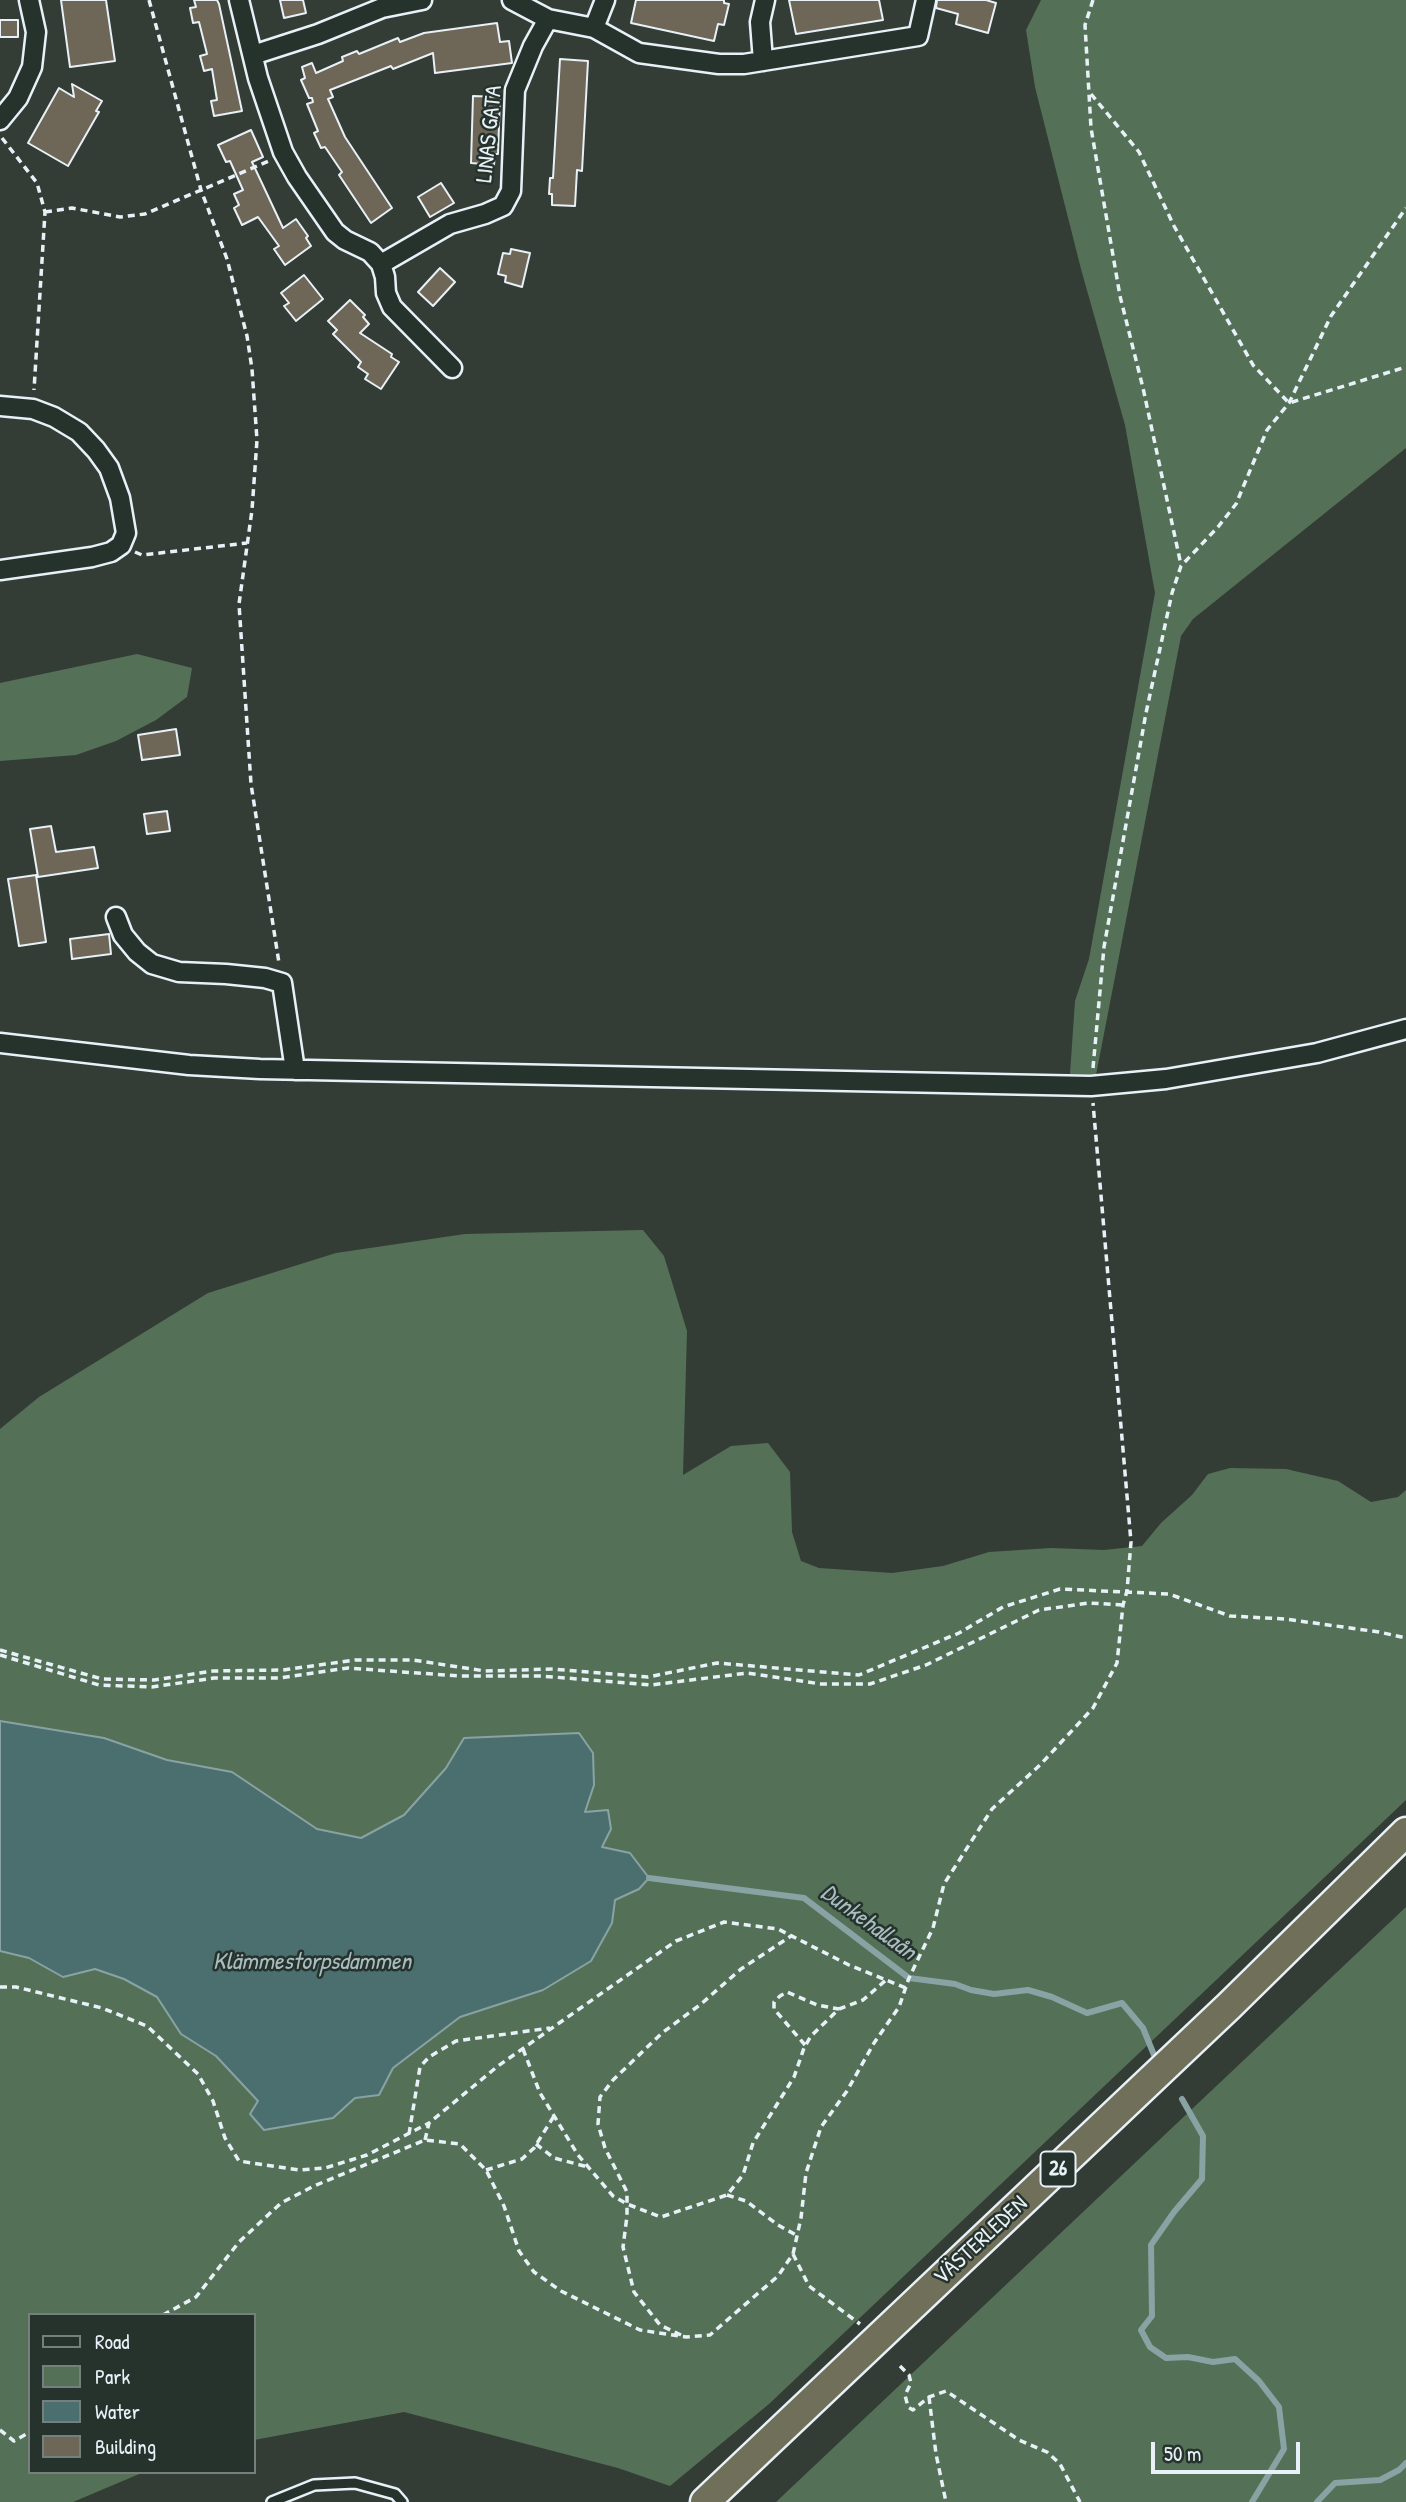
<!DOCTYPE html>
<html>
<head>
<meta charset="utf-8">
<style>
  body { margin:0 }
  #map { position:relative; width:1406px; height:2502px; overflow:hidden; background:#343d35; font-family:"Patrick Hand",sans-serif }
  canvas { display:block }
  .legend { position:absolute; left:28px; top:2313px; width:228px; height:161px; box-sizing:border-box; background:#26332d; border:2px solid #747f7e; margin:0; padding:9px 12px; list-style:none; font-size:21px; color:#e8f1f8 }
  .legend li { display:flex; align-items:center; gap:14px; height:35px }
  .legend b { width:35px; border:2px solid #747f7e }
  .scale { position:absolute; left:1151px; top:2442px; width:149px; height:32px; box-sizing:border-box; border:4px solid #e8f1f8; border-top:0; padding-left:9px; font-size:21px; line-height:24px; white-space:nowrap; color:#e8f1f8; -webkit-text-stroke:5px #26332d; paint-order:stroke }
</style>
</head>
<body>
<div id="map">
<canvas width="1406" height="2502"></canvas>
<ul class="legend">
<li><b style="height:9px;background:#26332d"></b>Road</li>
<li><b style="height:19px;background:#547158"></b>Park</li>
<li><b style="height:19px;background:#4a6f6e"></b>Water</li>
<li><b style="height:19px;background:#6e6656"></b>Building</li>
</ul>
<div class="scale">50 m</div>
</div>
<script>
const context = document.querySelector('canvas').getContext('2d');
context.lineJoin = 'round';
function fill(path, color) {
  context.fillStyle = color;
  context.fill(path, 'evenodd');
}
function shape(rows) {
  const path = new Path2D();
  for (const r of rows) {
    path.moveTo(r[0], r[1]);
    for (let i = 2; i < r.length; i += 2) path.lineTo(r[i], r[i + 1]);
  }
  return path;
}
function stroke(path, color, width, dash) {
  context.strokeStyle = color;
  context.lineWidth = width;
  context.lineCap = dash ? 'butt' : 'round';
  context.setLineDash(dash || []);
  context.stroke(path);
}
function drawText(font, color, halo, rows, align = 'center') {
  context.font = font + ' "Patrick Hand",sans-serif';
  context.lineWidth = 5;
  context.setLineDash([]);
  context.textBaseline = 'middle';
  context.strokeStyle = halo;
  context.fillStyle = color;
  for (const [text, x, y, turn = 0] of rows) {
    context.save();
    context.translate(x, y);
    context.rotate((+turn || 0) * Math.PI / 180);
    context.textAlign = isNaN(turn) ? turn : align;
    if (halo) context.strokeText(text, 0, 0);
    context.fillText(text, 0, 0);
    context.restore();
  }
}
const green = shape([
  [1041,0,1406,0,1406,448,1193,619,1181,636,1096,1075,1070,1074,1075,1001,1089,959,1155,593,1125,425,1081,269,1035,87,1026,30],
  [137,654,192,668,187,697,156,720,116,741,76,755,0,761,0,683],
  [643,1230,664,1256,687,1331,683,1475,731,1446,768,1443,790,1472,792,1532,801,1561,819,1568,892,1573,943,1566,989,1552,1051,1548,1104,1550,1142,1546,1161,1523,1192,1495,1208,1474,1230,1468,1286,1469,1338,1481,1371,1502,1398,1497,1406,1490,1406,1800,769,2404,670,2486,618,2468,404,2412,254,2440,254,2315,30,2315,30,2472,144,2472,73,2502,0,2502,0,1951,29,1958,63,1977,95,1969,124,1979,157,1997,181,2034,216,2056,259,2102,264,2130,333,2118,355,2098,379,2095,393,2068,460,2017,543,1990,591,1961,612,1923,615,1900,639,1889,602,1847,584,1813,594,1785,593,1753,579,1733,464,1738,446,1768,404,1815,361,1838,317,1829,232,1772,167,1760,104,1738,0,1721,0,1429,39,1397,208,1293,336,1253,465,1234],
  [1406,1907,1406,2502,776,2502,1282,2024]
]);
const water = shape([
  [0,1721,104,1738,167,1760,232,1772,317,1829,361,1838,404,1815,446,1768,464,1738,579,1733,593,1753,594,1785,585,1812,608,1810,611,1829,602,1847,630,1853,649,1878,639,1889,615,1900,612,1923,591,1961,543,1990,460,2017,393,2068,379,2095,355,2098,333,2118,264,2130,250,2114,258,2101,216,2056,181,2034,157,1997,124,1979,95,1969,63,1977,29,1958,0,1951,0,1721]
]);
const stream = shape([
  [649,1878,804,1898,909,1978,955,1984,971,1990,994,1994,1028,1990,1052,1997,1087,2013,1122,2003,1143,2028,1154,2055],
  [1182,2099,1203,2136,1202,2179,1174,2212,1151,2245,1152,2316,1141,2330,1150,2347,1166,2358,1188,2357,1213,2362,1235,2359,1259,2381,1279,2407,1284,2449,1252,2502],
  [1317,2502,1335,2483,1380,2480,1399,2470,1406,2463]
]);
const building = shape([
  [61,0,106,0,115,61,70,67,61,0],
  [194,0,217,0,219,4,242,111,214,116,211,101,217,100,212,69,204,71,200,56,207,54,199,22,193,23,190,8,196,7,194,0],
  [280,0,303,0,306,13,284,18,280,0],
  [636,0,724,0,724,3,729,4,724,25,718,24,714,41,631,23,636,0],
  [789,0,879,0,883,20,796,34,789,0],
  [937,0,986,0,996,3,988,33,956,24,958,14,936,8,937,0],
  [0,20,18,20,18,37,0,37,0,20],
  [497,23,500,42,509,41,512,63,435,73,433,53,393,69,391,66,330,90,333,97,328,99,345,137,392,208,371,223,339,175,342,172,325,147,321,148,314,133,318,131,307,104,313,102,312,98,309,98,301,80,305,78,302,67,312,63,316,73,343,61,342,57,357,51,359,54,398,38,400,42,424,33,497,23],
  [560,59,588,61,582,171,577,170,575,206,552,205,552,194,549,194,550,178,553,178,560,59],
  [72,84,102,101,96,111,99,112,68,166,28,143,59,88,74,97,72,84],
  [473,96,500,97,498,154,495,154,494,165,471,163,473,96],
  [251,130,263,157,252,162,283,228,296,219,308,236,306,238,311,246,285,265,274,249,279,246,258,217,242,225,234,208,239,205,234,194,243,190,230,161,226,162,218,145,251,130],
  [441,183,454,203,430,217,418,197,441,183],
  [511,249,530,253,522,287,505,282,506,276,498,274,503,253,510,254,511,249],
  [440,268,455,282,433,306,418,292,440,268],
  [304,275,323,299,296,321,284,306,289,303,281,293,304,275],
  [350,300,365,315,363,317,369,324,360,333,392,354,391,357,399,362,381,389,365,379,368,374,358,367,361,362,333,334,337,330,328,321,350,300],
  [176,729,180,755,142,760,138,735,176,729],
  [167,811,170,831,147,834,144,814,167,811],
  [51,826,56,852,94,847,98,868,38,877,30,829,51,826],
  [36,875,46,942,19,946,8,879,36,875],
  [109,934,111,954,72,959,70,939,109,934]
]);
const path = shape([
  [149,0,201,190,227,259,247,336,252,369,257,440,252,510,239,604,251,784,279,963],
  [1093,0,1085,25,1091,128,1120,296,1143,388,1181,565],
  [1091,94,1139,152,1174,226,1253,365,1289,403,1406,367],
  [2,138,37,183,45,212,34,390],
  [45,212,72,208,120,217,145,214,269,161],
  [135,552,142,555,247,543],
  [1093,1068,1104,947,1146,713,1172,593,1181,566,1218,527,1236,504,1267,430,1289,403,1331,316,1406,208],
  [0,1650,102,1679,154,1680,213,1671,283,1670,355,1660,413,1660,485,1671,553,1669,648,1677,717,1663,859,1675,959,1633,1003,1607,1060,1589,1169,1594,1230,1616,1285,1619,1379,1632,1406,1638],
  [0,1655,99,1685,152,1687,214,1678,280,1678,348,1668,459,1676,541,1676,651,1685,747,1673,821,1684,870,1684,926,1665,1039,1610,1089,1603,1123,1605],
  [0,1987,16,1987,102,2008,147,2026,198,2074,213,2101,225,2138,239,2161,299,2170,325,2168,367,2155,429,2123],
  [805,2045,774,2009,774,2002,780,1996,787,1992,817,2005,839,2009],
  [523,2049,540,2093,578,2155,613,2196,627,2204,661,2217,727,2195,743,2175,753,2143,794,2077,804,2048,811,2036,839,2009,863,2000,886,1980],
  [409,2134,420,2067,429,2057,456,2041,550,2028],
  [425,2140,429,2123,498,2066,676,1941,724,1922,778,1929,849,1965,906,1988],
  [536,2144,554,2158,588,2167],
  [486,2170,522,2159,534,2148,554,2116],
  [727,2195,746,2201,778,2225,796,2235],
  [793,2254,809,2286,860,2324],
  [163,2315,196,2297,239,2242,281,2203,314,2186,425,2140,460,2144,486,2170,504,2206,519,2251,534,2272,561,2291,640,2330,686,2337,710,2335,778,2276,793,2254,801,2218,806,2173,821,2127,847,2091,874,2043,899,2007,909,1978,933,1928,944,1884,992,1809,1040,1765,1093,1708,1117,1663,1123,1605,1127,1591,1131,1542,1093,1103],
  [681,2335,660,2325,634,2292,623,2247,627,2216,627,2192,605,2148,598,2124,600,2097,613,2080,662,2033,701,2004,741,1969,791,1936],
  [900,2366,909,2375,911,2383,905,2395,908,2407,913,2410,929,2397,946,2391,1019,2440,1047,2452,1060,2464,1080,2502],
  [929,2397,936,2454,946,2502],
  [0,2430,14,2441,30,2432]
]);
const service = shape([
  [272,2502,314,2485,355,2483,395,2494,402,2502]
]);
const minor = shape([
  [239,0,258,78,283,152,297,177,335,232,345,240,370,252,381,264,385,277,386,293,392,307,452,368],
  [548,19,594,28,605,0],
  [594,28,639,53,719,64,744,64,918,36,926,0],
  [253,55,318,34,382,8,422,0],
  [763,61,760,22,765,0],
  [0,120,18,98,32,67,36,32,29,0],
  [381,264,450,224,485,214,503,206,511,191,515,90,533,46,548,19,512,0],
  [0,406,33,409,54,417,79,432,96,450,109,468,120,498,126,533,121,545,111,552,92,557,0,570],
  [116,917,123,935,137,952,152,964,179,972,226,974,265,978,282,983,295,1070],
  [0,1043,189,1065,260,1069,1091,1086,1166,1079,1317,1053,1406,1029]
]);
const trunk = shape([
  [705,2502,1229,2006,1406,1832]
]);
const shields = [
  [1058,2169,35]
];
const shieldNames = [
  ["26",1058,2169]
];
const streetNames = [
  ["LINAS GATA",490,134,-84],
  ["VÄSTERLEDEN",981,2241,-43]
];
const waterNames = [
  ["Dunkehallaån",868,1923,36],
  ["Klämmestorpsdammen",312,1963]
];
fill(green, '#547158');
fill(water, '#4a6f6e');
stroke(water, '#89a3a5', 2);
stroke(stream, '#89a3a5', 6);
fill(building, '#6e6656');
stroke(building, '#e8f1f8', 2);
stroke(service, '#e8f1f8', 14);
stroke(minor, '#e8f1f8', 23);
stroke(trunk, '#e8f1f8', 33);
stroke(path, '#e8f1f8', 3.5, [7, 5]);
stroke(service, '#26332d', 9);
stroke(minor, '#26332d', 18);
stroke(trunk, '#706f59', 28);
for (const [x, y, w] of shields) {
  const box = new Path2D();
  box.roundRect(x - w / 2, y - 17.5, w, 35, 5);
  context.fillStyle = '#26332d';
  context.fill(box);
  stroke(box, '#e8f1f8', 2);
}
drawText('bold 21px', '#e8f1f8', null, shieldNames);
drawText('23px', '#e8f1f8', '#26332d', streetNames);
drawText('italic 24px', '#a9bdc1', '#26332d', waterNames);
</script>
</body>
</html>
